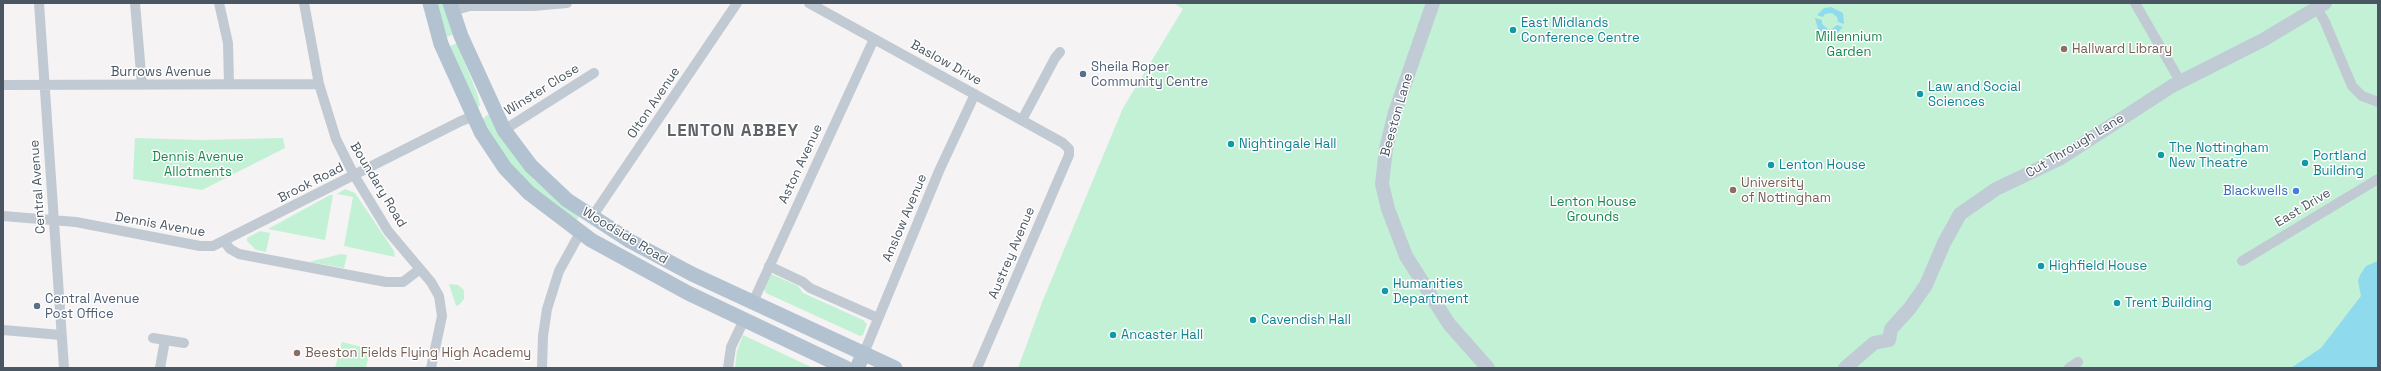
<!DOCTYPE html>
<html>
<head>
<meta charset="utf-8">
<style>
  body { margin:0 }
  #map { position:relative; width:2381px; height:371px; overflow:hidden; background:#f5f3f3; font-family:"Space Grotesk",sans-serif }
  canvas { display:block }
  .frame { position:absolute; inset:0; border:4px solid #4a5661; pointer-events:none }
</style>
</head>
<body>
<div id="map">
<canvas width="2381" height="371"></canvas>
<div class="frame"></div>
</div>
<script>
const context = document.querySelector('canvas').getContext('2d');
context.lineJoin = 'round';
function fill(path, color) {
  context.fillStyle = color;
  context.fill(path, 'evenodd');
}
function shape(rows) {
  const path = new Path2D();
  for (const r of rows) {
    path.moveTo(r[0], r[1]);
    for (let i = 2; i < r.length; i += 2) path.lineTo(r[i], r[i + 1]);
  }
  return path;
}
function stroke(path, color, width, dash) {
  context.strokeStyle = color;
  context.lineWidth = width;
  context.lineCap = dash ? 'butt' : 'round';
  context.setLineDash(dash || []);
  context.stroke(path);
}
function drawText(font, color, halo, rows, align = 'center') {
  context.font = font + ' "Space Grotesk",sans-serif';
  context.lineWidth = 3;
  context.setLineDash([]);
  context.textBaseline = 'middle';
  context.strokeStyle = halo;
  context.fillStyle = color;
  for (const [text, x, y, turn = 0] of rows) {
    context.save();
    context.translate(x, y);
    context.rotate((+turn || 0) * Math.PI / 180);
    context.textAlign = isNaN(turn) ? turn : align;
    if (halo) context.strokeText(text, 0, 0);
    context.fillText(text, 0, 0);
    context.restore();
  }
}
const green = shape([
  [436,3,444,3,454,34,447,37],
  [1174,3,2378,3,2378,368,1018,368,1043,300,1123,108,1183,9],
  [457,43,477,93,480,105,476,110,448,47],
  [489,114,533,179,579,217,573,224,504,161,481,120],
  [135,138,201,140,283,138,285,148,202,190,133,179],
  [345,189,355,193,394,251,395,257,344,246,353,197,337,194],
  [330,195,333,195,325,240,268,229],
  [260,231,270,233,266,252,256,250,247,241,247,238],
  [341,254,347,255,344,268,309,262],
  [771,274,798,286,803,293,863,320,867,324,863,335,860,336,766,293,763,287],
  [449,284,458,285,464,290,464,299,459,305,456,306],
  [743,335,813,368,735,368,737,351],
  [342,342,370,349,366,368,335,368]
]);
const water = shape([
  [1831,7,1843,13,1844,24,1838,22,1837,17,1832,13,1825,14,1823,17,1817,15,1824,8],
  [1815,18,1822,20,1822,24,1828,29,1832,29,1837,25,1843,27,1836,34,1826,35,1818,29],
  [2378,261,2378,368,2291,368,2321,348,2361,296,2358,281,2360,275,2366,266]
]);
const street = shape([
  [39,3,64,368],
  [135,3,142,85],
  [219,3,228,43,229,84],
  [304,3,319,84,336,139,354,175,388,231,431,282,439,296,442,316,431,368],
  [809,3,1063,143,1069,149,1069,155,977,368],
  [2135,3,2180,81],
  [2317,8,2325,22,2352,86,2362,96,2378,102],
  [452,11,470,6,533,6,567,3],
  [3,85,319,84],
  [1022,120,1055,58,1060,52],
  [504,130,594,73],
  [3,216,76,222,200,246,213,246,461,121,474,116],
  [592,217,737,3],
  [224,241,230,249,239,254,386,282,403,282,420,269],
  [2242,261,2378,179],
  [769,266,803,282,810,288,878,318],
  [753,302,874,39],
  [3,330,61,335],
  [153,338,184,343],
  [864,353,939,171,975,94],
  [160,368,165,340],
  [542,368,543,336,547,309,559,271,580,233],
  [728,368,731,347,744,320],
  [2069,368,2078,362]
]);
const secondary = shape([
  [1433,3,1395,112,1386,149,1382,184,1388,209,1406,256,1449,324,1488,368],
  [1845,368,1874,343,1889,340,1891,329,1910,308,1926,285,1944,243,1960,214,1996,189,2061,158,2172,86,2263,40,2325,3]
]);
const primary = shape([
  [430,3,441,44,481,132,505,168,529,193,591,240,688,293,846,368],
  [450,3,461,36,504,130,531,166,567,200,630,241,692,274,895,368],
  [857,368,864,353]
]);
const markers = [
  [1513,30,4,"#0f9aa8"],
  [2064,49,4,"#8d6e63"],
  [1083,74,4,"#5c6f8a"],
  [1920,94,4,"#0f9aa8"],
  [1231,144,4,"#0f9aa8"],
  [2161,155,4,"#0f9aa8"],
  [2305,163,4,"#0f9aa8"],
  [1771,165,4,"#0f9aa8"],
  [1733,190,4,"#8d6e63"],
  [2296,191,4,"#3f7fe0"],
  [2041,266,4,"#0f9aa8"],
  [1385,291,4,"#0f9aa8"],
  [2117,303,4,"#0f9aa8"],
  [37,306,4,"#5c6f8a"],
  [1253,320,4,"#0f9aa8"],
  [1113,335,4,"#0f9aa8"],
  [297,353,4,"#8d6e63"]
];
const cultureNames = [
  ["East Midlands",1521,23],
  ["Conference Centre",1521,38],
  ["Law and Social",1928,87],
  ["Sciences",1928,102],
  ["Nightingale Hall",1239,144],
  ["The Nottingham",2169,148],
  ["New Theatre",2169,163],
  ["Portland",2313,156],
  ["Building",2313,171],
  ["Lenton House",1779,165],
  ["Highfield House",2049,266],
  ["Humanities",1393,284],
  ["Department",1393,299],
  ["Trent Building",2125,303],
  ["Cavendish Hall",1261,320],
  ["Ancaster Hall",1121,335]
];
const parkNames = [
  ["Millennium",1849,37],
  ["Garden",1849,52],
  ["Dennis Avenue",198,157],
  ["Allotments",198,172],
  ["Lenton House",1593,202],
  ["Grounds",1593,217]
];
const educationNames = [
  ["Hallward Library",2072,49],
  ["University",1741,183],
  ["of Nottingham",1741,198],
  ["Beeston Fields Flying High Academy",305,353]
];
const streetNames = [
  ["Baslow Drive",946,63,29],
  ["Burrows Avenue",161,72],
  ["Winster Close",542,90,-32],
  ["Olton Avenue",654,103,-56],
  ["Beeston Lane",1397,115,-74],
  ["Cut Through Lane",2075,146,-31],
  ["Aston Avenue",801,164,-65],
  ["Brook Road",311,183,-27],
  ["Boundary Road",378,185,59],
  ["Central Avenue",38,187,-94],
  ["East Drive",2303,208,-31],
  ["Anslow Avenue",905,218,-67],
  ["Dennis Avenue",160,225,10],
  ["Woodside Road",625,236,31],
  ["Austrey Avenue",1012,253,-67]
];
const serviceNames = [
  ["Sheila Roper",1091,67],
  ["Community Centre",1091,82],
  ["Central Avenue",45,299],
  ["Post Office",45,314]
];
const shopNames = [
  ["Blackwells",2288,191]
];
const districtNames = [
  ["LENTON ABBEY",733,131]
];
fill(green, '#c3f1d5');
fill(water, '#90daee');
stroke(street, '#c1cad2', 10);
stroke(secondary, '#c1cbd6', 14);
stroke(primary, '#b3c2d1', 15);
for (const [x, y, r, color] of markers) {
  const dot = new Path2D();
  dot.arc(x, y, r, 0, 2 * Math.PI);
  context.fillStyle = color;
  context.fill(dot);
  stroke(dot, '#fff', 1.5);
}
drawText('13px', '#0d838f', '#fff', cultureNames, 'left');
drawText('13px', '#17864f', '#fff', parkNames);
drawText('13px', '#785e54', '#fff', educationNames, 'left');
drawText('13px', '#4a5661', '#fff', streetNames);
drawText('13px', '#4e5e75', '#fff', serviceNames, 'left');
drawText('13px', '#366cbe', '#fff', shopNames, 'right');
context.letterSpacing = '1px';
drawText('bold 17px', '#5f6368', '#fff', districtNames);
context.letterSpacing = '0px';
</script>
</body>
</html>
